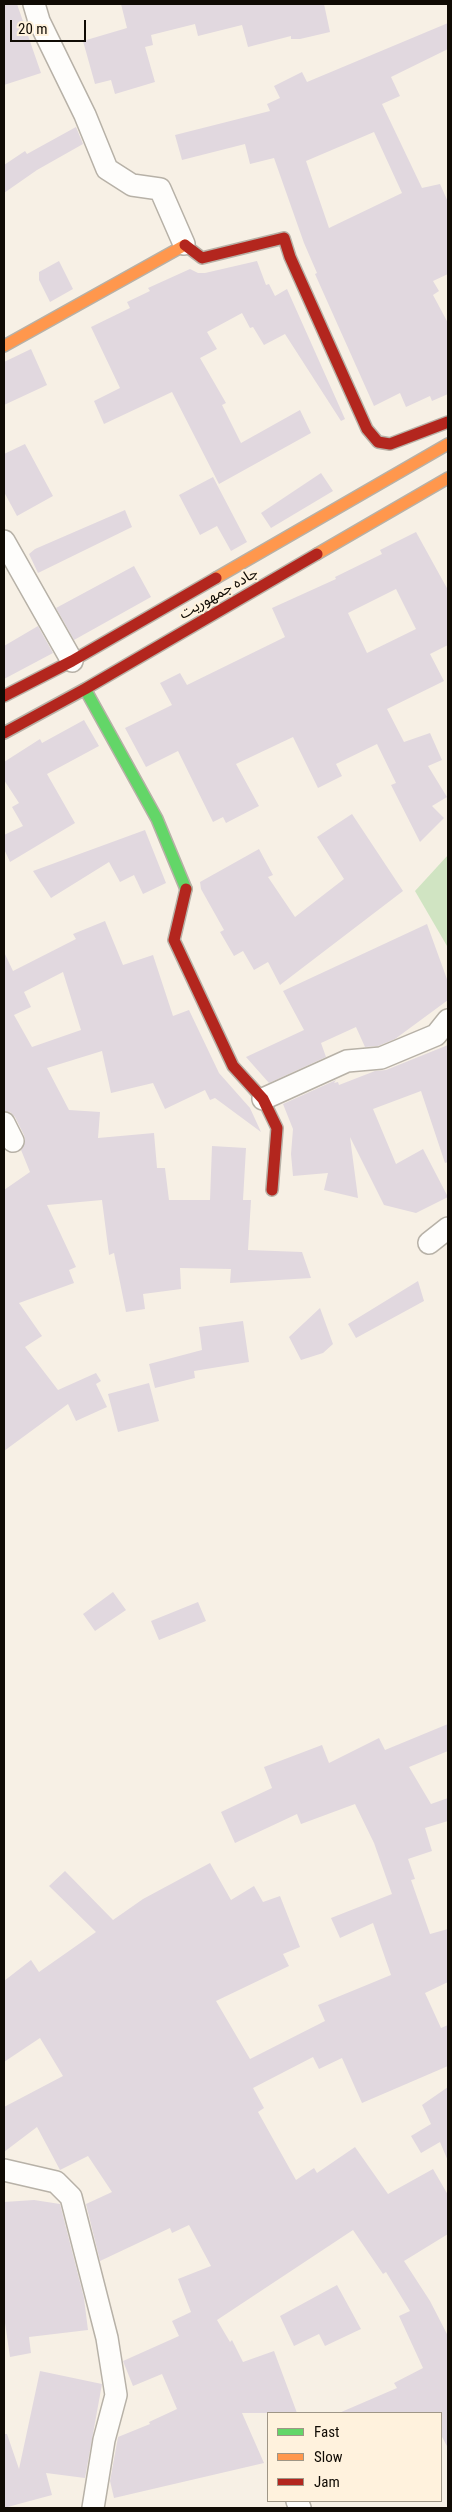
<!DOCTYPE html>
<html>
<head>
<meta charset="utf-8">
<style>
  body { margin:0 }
  #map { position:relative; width:452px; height:2512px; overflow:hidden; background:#f7f0e5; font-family:"Roboto Condensed",sans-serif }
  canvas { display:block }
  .frame { position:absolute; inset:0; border:5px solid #100b04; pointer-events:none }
  .legend { position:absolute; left:267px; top:2412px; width:175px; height:90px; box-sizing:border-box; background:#fff2dd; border:1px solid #9f9686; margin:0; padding:6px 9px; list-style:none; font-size:15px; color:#100b04 }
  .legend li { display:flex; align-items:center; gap:10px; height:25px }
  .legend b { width:25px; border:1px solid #9f9686 }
  .scale { position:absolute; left:10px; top:20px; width:76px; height:22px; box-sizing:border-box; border:2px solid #100b04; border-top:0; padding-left:6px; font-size:15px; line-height:18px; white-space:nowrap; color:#100b04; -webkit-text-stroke:4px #fff2dd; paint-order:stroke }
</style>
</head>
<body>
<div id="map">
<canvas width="452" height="2512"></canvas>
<div class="frame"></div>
<ul class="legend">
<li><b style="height:6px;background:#63d668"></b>Fast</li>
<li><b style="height:6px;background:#ff974d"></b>Slow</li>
<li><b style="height:6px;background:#b3261e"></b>Jam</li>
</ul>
<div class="scale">20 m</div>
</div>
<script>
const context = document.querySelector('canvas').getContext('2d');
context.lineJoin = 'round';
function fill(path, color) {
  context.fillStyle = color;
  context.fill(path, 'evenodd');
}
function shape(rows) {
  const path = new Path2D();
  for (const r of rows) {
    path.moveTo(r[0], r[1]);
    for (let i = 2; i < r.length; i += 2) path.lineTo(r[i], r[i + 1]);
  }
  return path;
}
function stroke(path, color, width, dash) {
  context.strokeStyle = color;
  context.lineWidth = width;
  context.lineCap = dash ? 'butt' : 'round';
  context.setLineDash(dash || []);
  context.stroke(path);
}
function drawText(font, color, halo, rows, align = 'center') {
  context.font = font + ' "Roboto Condensed","Noto Sans Arabic",sans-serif';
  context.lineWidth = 4;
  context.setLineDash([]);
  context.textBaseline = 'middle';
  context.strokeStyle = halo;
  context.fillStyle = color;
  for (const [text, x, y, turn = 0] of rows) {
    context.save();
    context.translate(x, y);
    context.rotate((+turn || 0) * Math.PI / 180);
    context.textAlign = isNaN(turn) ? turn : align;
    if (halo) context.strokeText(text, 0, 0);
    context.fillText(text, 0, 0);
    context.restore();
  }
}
const green = shape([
  [448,855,448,946,447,946,415,891]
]);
const building = shape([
  [4,4,17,4,41,73,4,85],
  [121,4,324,4,330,32,300,39,291,39,291,36,248,47,242,25,198,36,195,24,151,35,153,45,145,47,155,82,115,94,111,80,95,84,83,41,127,28],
  [448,23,448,49,391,77,400,96,382,104,422,188,440,184,448,202,448,274,433,281,439,291,433,295,448,323,448,394,432,401,430,396,406,407,400,393,374,406,315,274,317,273,304,243,274,158,250,164,245,144,182,160,175,135,270,111,267,104,280,98,274,86,302,72,307,82],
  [374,132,402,193,329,228,306,161],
  [76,127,83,144,37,170,4,193,4,165,25,151,27,154],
  [59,261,73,289,50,302,39,280,39,272],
  [257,261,266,285,269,284,275,296,287,289,345,419,341,421,285,334,264,345,253,327,250,328,242,313,207,332,217,349,200,358,226,403,222,405,241,443,300,410,311,433,219,484,172,392,104,424,94,401,120,388,91,327,130,308,127,302,150,291,148,288,190,269,198,273,205,273],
  [31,349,47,385,4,405,4,362],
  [25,444,53,496,17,516,4,492,4,454],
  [321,473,333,491,271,528,261,513],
  [213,477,247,542,231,551,217,526,200,535,179,495],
  [125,510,132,527,38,573,29,554,35,549],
  [416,532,448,590,448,645,430,654,444,681,387,709,404,742,430,733,442,760,428,766,447,797,432,806,444,818,420,842,391,785,396,783,377,744,336,764,342,776,318,788,293,737,236,764,259,806,226,823,223,817,213,822,178,751,146,767,125,728,172,705,160,683,180,673,187,685,285,637,272,608,336,579,335,577,382,554,380,550],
  [396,589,416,629,367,653,348,613],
  [134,566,151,597,74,640,56,608],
  [38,626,53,653,4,679,4,646],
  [84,720,99,746,47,774,75,823,10,862,4,849,4,835,23,826,12,807,19,803,4,780,4,762,40,739,42,743],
  [352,814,403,891,280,985,268,962,254,970,243,951,234,956,220,932,224,930,201,889,200,882,259,849,273,875,268,877,295,917,344,879,317,837],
  [145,830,166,883,143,894,134,875,120,882,109,862,51,898,33,871],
  [105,921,123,965,153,955,173,1016,189,1010,219,1073,250,1108,261,1132,215,1098,210,1100,205,1090,165,1109,153,1083,111,1093,102,1051,47,1068,69,1110,100,1112,98,1138,154,1133,157,1168,165,1168,169,1200,210,1200,212,1146,246,1148,243,1200,251,1200,248,1250,302,1252,311,1278,230,1283,231,1269,180,1268,181,1289,143,1294,145,1309,126,1312,114,1253,109,1255,102,1200,47,1205,76,1267,69,1270,74,1283,19,1303,42,1336,25,1347,58,1390,96,1373,101,1381,96,1384,107,1407,76,1421,68,1404,4,1451,4,1190,30,1172,21,1150,25,1142,24,1135,15,1117,10,1112,4,1111,4,952,13,971,76,939,73,934],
  [63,972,81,1030,32,1047,14,1015,31,1007,24,992],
  [427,924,448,982,448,1000,395,1039,378,1046,365,1047,356,1027,321,1043,326,1057,269,1083,246,1057,304,1030,283,991],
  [448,1045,448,1162,445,1163,421,1091,373,1109,396,1164,423,1149,448,1197,416,1213,384,1205,350,1137,358,1198,324,1190,328,1173,293,1176,291,1154,293,1129,283,1104,336,1080,334,1083,338,1082,339,1085,375,1071,386,1070],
  [418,1281,424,1301,356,1338,348,1324],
  [320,1308,333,1344,323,1353,301,1360,289,1337],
  [243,1321,249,1362,194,1371,195,1378,155,1388,149,1364,202,1350,199,1327],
  [149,1383,159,1421,118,1432,108,1394],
  [113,1592,126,1610,95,1631,83,1614],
  [198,1602,206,1621,159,1640,151,1621],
  [448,1724,448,1751,409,1767,431,1804,448,1798,448,1821,425,1828,432,1851,408,1859,415,1879,411,1880,430,1934,448,1929,448,1982,425,1993,441,2028,448,2025,448,2066,362,2103,342,2058,319,2069,313,2057,253,2088,264,2108,258,2112,296,2180,314,2168,317,2173,355,2147,388,2194,433,2169,448,2195,448,2234,404,2261,430,2301,448,2336,448,2448,441,2435,441,2413,339,2413,397,2388,394,2383,423,2368,399,2316,410,2311,386,2272,383,2274,353,2230,217,2320,230,2342,232,2340,243,2362,274,2351,297,2413,242,2413,264,2463,114,2498,110,2481,118,2437,150,2424,149,2422,177,2409,162,2374,133,2386,123,2361,179,2336,172,2321,191,2312,178,2279,211,2266,189,2225,172,2233,170,2228,100,2261,86,2204,112,2192,88,2156,60,2170,37,2127,4,2152,4,2107,63,2076,40,2038,4,2062,4,1981,31,1960,39,1972,96,1932,49,1886,65,1871,113,1920,143,1899,210,1863,231,1900,254,1886,263,1902,280,1896,300,1947,283,1954,289,1966,216,2001,250,2059,325,2021,318,2005,391,1975,373,1923,340,1938,331,1918,392,1894,374,1843,355,1804,301,1824,297,1814,235,1843,221,1812,272,1788,264,1767,322,1745,329,1763,379,1738,385,1750],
  [448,2087,448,2161,440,2142,421,2153,411,2136,431,2124,422,2105],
  [34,2200,60,2204,84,2298,88,2330,29,2337,31,2353,10,2357,4,2316,4,2202],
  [337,2285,361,2329,325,2346,319,2334,294,2346,280,2316],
  [40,2371,102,2384,85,2478,46,2473,52,2495,4,2508,4,2434,7,2434,19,2469]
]);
const street = shape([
  [34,4,39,21,85,115,107,169,132,185,160,189,184,244],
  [4,541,72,661],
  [263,1099,347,1061,381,1058,436,1035,448,1020],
  [4,1123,13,1141],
  [429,1243,448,1228],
  [4,2170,56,2182,71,2197,107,2338,116,2395,104,2440,93,2508],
  [297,2501,300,2508]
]);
const fast = shape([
  [85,689,157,819,186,889]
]);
const slow = shape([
  [4,346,185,245],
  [317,554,448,478],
  [216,578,448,444]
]);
const jam = shape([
  [185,245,202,258,284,238,290,257,367,429,378,442,390,444,448,422],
  [4,696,72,661,216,578],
  [4,733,85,689,317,554],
  [186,889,174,940,233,1066,263,1099,277,1128,272,1190]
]);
const streetNames = [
  ["جاده جمهوریت",219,594,-30]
];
fill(green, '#d0e4c2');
fill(building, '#e1d8df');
stroke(street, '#b7b1a7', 24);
stroke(fast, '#b7b1a7', 14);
stroke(slow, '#b7b1a7', 14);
stroke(jam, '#b7b1a7', 14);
stroke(street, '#fefdfb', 21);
stroke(fast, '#63d668', 11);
stroke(slow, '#ff974d', 11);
stroke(jam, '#b3261e', 11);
drawText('15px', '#100b04', '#fff2dd', streetNames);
</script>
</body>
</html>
